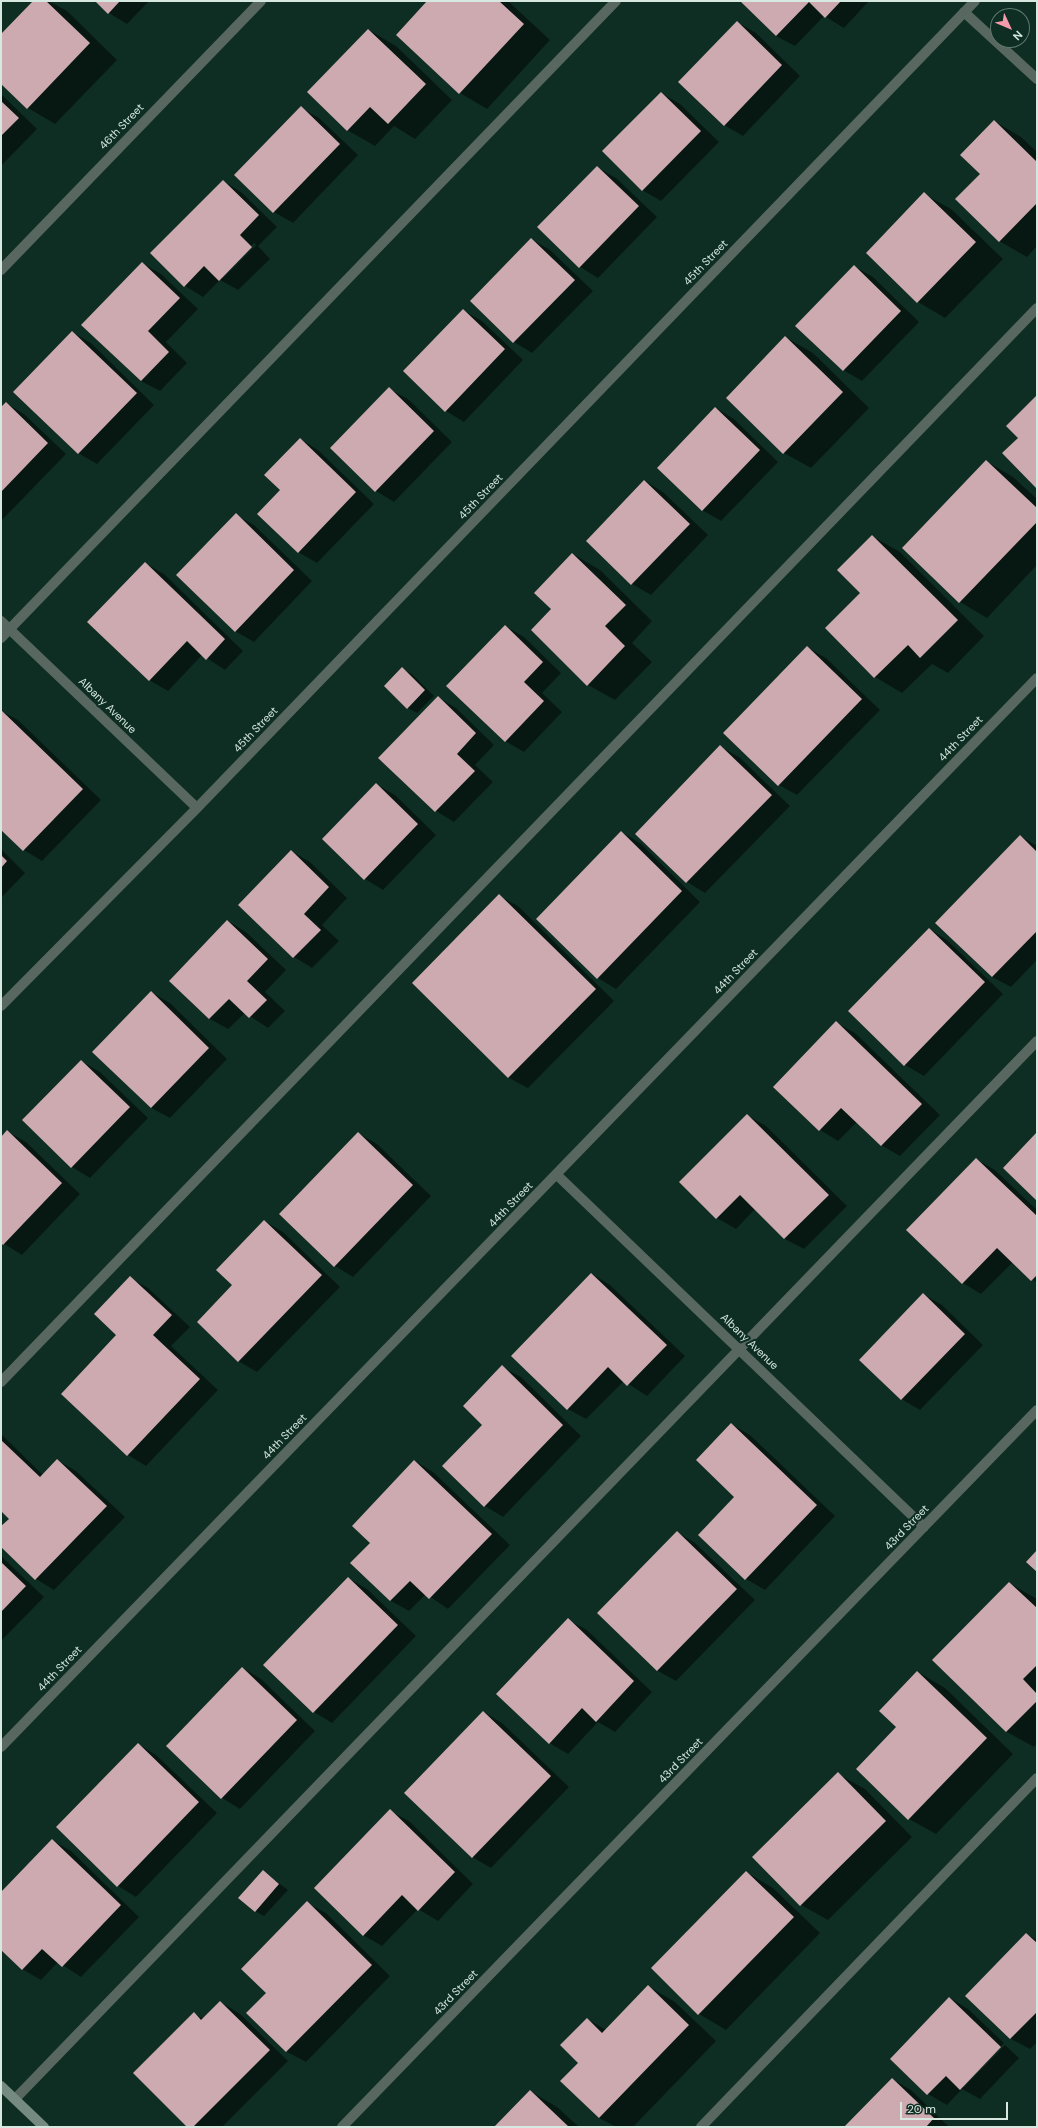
<!DOCTYPE html>
<html>
<head>
<meta charset="utf-8">
<style>
  body { margin:0 }
  #map { position:relative; width:1038px; height:2128px; overflow:hidden; background:#0e2e24; font-family:"DM Sans",sans-serif }
  canvas { display:block }
  .frame { position:absolute; inset:0; border:2px solid #d6e8e0; pointer-events:none }
  .north { position:absolute; left:990px; top:8px; width:40px; height:40px; box-sizing:border-box; background:#0e2e24; border:1px solid #5e786f; border-radius:50%; rotate:134deg; font-size:11px; font-weight:700; line-height:16px; text-align:center; color:#d6e8e0 }
  .north::after { content:''; display:block; margin:auto; width:14px; height:18px; background:#f39aab; clip-path:polygon(50% 0,100% 100%,50% 72%,0 100%) }
  .scale { position:absolute; left:900px; top:2102px; width:108px; height:18px; box-sizing:border-box; border:2px solid #d6e8e0; border-top:0; padding-left:5px; font-size:12px; line-height:14px; white-space:nowrap; color:#d6e8e0; -webkit-text-stroke:3px #0e2e24; paint-order:stroke }
</style>
</head>
<body>
<div id="map">
<canvas width="1038" height="2128"></canvas>
<div class="frame"></div>
<div class="north">N</div>
<div class="scale">20 m</div>
</div>
<script>
const context = document.querySelector('canvas').getContext('2d');
context.lineJoin = 'round';
function fill(path, color) {
  context.fillStyle = color;
  context.fill(path, 'evenodd');
}
function shape(rows) {
  const path = new Path2D();
  for (const r of rows) {
    path.moveTo(r[0], r[1]);
    for (let i = 2; i < r.length; i += 2) path.lineTo(r[i], r[i + 1]);
  }
  return path;
}
function stroke(path, color, width, dash) {
  context.strokeStyle = color;
  context.lineWidth = width;
  context.lineCap = dash ? 'butt' : 'round';
  context.setLineDash(dash || []);
  context.stroke(path);
}
function drawText(font, color, halo, rows, align = 'center') {
  context.font = font + ' "DM Sans",sans-serif';
  context.lineWidth = 4;
  context.setLineDash([]);
  context.textBaseline = 'middle';
  context.strokeStyle = halo;
  context.fillStyle = color;
  for (const [text, x, y, turn = 0] of rows) {
    context.save();
    context.translate(x, y);
    context.rotate((+turn || 0) * Math.PI / 180);
    context.textAlign = isNaN(turn) ? turn : align;
    if (halo) context.strokeText(text, 0, 0);
    context.fillText(text, 0, 0);
    context.restore();
  }
}
const shadow = shape([
  [35,1,49,1,67,11,117,60,55,124,28,108,1,83,1,36],
  [96,1,149,1,127,24,109,13],
  [428,1,508,1,550,40,487,109,460,93],
  [741,1,867,1,868,2,844,28,824,16,795,46,776,36],
  [737,22,756,33,800,76,743,136,724,125],
  [369,30,396,46,452,100,415,139,394,126,375,146,347,130],
  [661,93,680,104,719,142,661,201,642,190],
  [1,94,37,129,1,166],
  [301,108,319,118,358,155,293,223,274,212,236,175],
  [994,121,1021,137,1037,152,1037,246,1027,257,999,241,981,174],
  [597,167,616,178,657,217,598,278,580,267],
  [223,181,241,192,277,227,258,246,270,259,238,290,220,280,203,297,185,286,151,253],
  [254,243,256,245,223,278,220,278],
  [924,194,951,209,1003,259,945,318,918,302,867,253],
  [531,239,550,250,593,291,532,353,514,342],
  [142,263,161,274,198,309,166,342,187,363,160,391,141,381],
  [854,266,873,277,919,322,862,381,843,370],
  [463,310,482,321,523,360,464,422,446,411],
  [72,332,91,343,154,405,97,464,78,453],
  [785,337,813,353,869,408,811,468,784,453],
  [389,389,408,399,452,442,394,502,376,491],
  [6,403,24,414,66,454,1,521,1,408],
  [716,408,734,419,778,462,721,521,702,510],
  [300,439,318,450,374,504,317,563,298,552],
  [986,461,1013,477,1037,499,1037,565,987,618,960,602],
  [645,481,663,492,708,535,651,595,632,584,588,541],
  [236,515,254,525,312,581,254,642,235,631],
  [872,536,900,552,984,636,948,673,932,664,902,693,875,677,827,628,861,593],
  [573,554,600,570,652,621,632,643,652,662,615,700,588,685,553,609],
  [145,563,164,574,243,651,225,670,202,655,168,691,149,680],
  [505,626,524,637,561,673,542,693,562,712,524,752,505,741],
  [807,647,826,658,880,710,797,795,779,785],
  [402,669,412,674,434,696,417,713,408,708],
  [438,697,456,708,494,745,475,765,493,782,454,822,436,811,380,758],
  [1,711,18,720,101,800,42,861,24,850,1,828],
  [721,747,739,757,790,806,705,893,687,882,636,834],
  [376,784,395,795,436,835,383,890,365,879],
  [621,832,640,843,700,902,616,989,598,978],
  [1020,836,1037,846,1037,960,1011,987,992,977,936,923],
  [1,849,25,873,1,898],
  [291,851,310,862,347,898,322,925,339,941,312,968,294,957,239,905],
  [499,896,518,906,614,1001,528,1088,509,1078,413,983],
  [228,921,246,932,286,970,265,992,285,1011,268,1028,245,1013,228,1029,210,1019,170,980],
  [929,929,947,940,1003,994,924,1076,905,1065,849,1011],
  [151,992,170,1003,227,1059,170,1118,151,1108],
  [837,1023,855,1033,940,1115,900,1156,881,1145,857,1122,838,1141,820,1130,775,1087],
  [81,1061,100,1072,148,1118,90,1178,72,1167],
  [747,1115,766,1126,847,1206,804,1249,785,1239,755,1209,736,1229,717,1218],
  [8,1132,26,1142,80,1194,22,1255,1,1242,1,1139],
  [358,1133,377,1144,431,1196,353,1277,335,1266],
  [976,1159,995,1170,1037,1210,1037,1283,1013,1262,981,1294,963,1283,908,1230],
  [264,1221,283,1232,340,1287,257,1372,238,1361,233,1285],
  [592,1274,610,1285,685,1356,647,1396,624,1381,586,1419,568,1409],
  [130,1278,148,1288,190,1327,171,1346,218,1390,146,1466,128,1455,117,1335],
  [923,1294,942,1305,983,1345,920,1410,901,1399],
  [502,1367,521,1377,581,1436,503,1517,485,1506,483,1425],
  [731,1424,750,1435,835,1516,765,1590,746,1579,700,1535,736,1497],
  [1,1434,43,1475,57,1460,76,1471,125,1517,54,1590,36,1579,1,1545,1,1528,10,1519,1,1510],
  [415,1461,433,1472,510,1545,448,1609,426,1594,409,1611,391,1601,352,1563,371,1543],
  [677,1532,695,1543,755,1600,676,1681,658,1671,598,1613],
  [1,1556,44,1597,1,1641],
  [348,1578,367,1589,416,1636,332,1723,314,1712],
  [1009,1583,1037,1599,1037,1744,1034,1747,1007,1732,934,1660],
  [568,1620,587,1630,652,1692,615,1732,598,1722,568,1754,549,1743],
  [243,1668,261,1679,315,1731,240,1809,222,1798],
  [918,1672,945,1688,1013,1754,936,1834,909,1819],
  [484,1712,502,1723,569,1787,491,1868,472,1857],
  [138,1744,156,1755,217,1813,136,1897,118,1886],
  [838,1774,865,1789,912,1837,828,1920,801,1905],
  [390,1811,409,1821,473,1884,438,1921,418,1909,382,1946,363,1935],
  [52,1840,71,1851,139,1917,81,1977,58,1962,41,1980,22,1969,1,1948,1,1893],
  [263,1871,288,1890,264,1916,255,1911],
  [746,1872,773,1888,820,1933,726,2030,699,2014],
  [307,1903,326,1913,390,1976,306,2062,287,2052,248,2013,268,1993],
  [1026,1934,1037,1940,1037,2042,1030,2049,1011,2039,967,1996],
  [648,1986,675,2002,716,2041,633,2127,616,2127,599,2118,562,2081,579,2063,587,2019,606,2030],
  [950,1998,968,2009,1004,2043,961,2087,964,2087,1005,2045,1019,2058,980,2099,962,2089,947,2105,928,2094,891,2059],
  [220,2002,239,2013,288,2061,222,2127,189,2127,194,2014,204,2019],
  [892,2079,911,2090,949,2127,846,2127],
  [530,2091,557,2107,579,2127,495,2127]
]);
const building = shape([
  [33,1,46,1,90,43,27,109,1,84,1,34],
  [95,1,120,1,108,14],
  [427,1,499,1,524,24,459,94,396,35],
  [740,1,841,1,825,18,809,2,776,36],
  [737,21,782,65,724,126,678,82],
  [368,29,426,84,388,124,370,107,347,131,307,92],
  [661,92,701,131,642,191,602,151],
  [1,101,19,118,1,136],
  [301,106,340,144,273,213,234,175],
  [994,120,1037,162,1037,203,999,242,955,199,980,174,960,155],
  [597,166,639,206,579,268,537,227],
  [223,180,259,215,240,235,252,247,219,281,204,266,184,287,150,253],
  [924,192,976,242,917,303,866,253],
  [531,238,575,280,513,343,470,301],
  [142,262,180,298,148,331,169,352,141,381,81,325],
  [854,265,901,311,843,371,795,326],
  [463,309,505,349,445,412,403,371],
  [72,331,137,393,78,454,13,392],
  [785,336,843,392,783,454,726,398],
  [389,387,434,431,375,492,330,448],
  [1037,395,1037,489,1002,453,1018,438,1006,426],
  [6,402,48,443,1,492,1,407],
  [715,407,760,450,702,511,657,468],
  [300,438,356,492,298,553,257,514,280,490,264,475],
  [986,460,1037,508,1037,522,959,603,902,548],
  [644,480,690,524,631,585,586,541],
  [236,513,294,570,235,632,176,575],
  [872,535,958,620,920,658,908,645,874,678,825,628,860,593,837,570],
  [572,553,626,605,605,626,625,646,587,686,531,630,551,609,534,593],
  [145,562,225,639,206,660,187,641,149,681,87,622],
  [505,625,543,662,524,682,544,701,505,742,446,686],
  [807,646,862,699,778,786,723,733],
  [402,667,425,690,407,709,384,686],
  [438,696,476,733,457,754,475,771,435,812,378,758],
  [1,710,83,789,23,851,1,830],
  [720,745,772,795,686,883,635,834],
  [376,783,418,824,364,880,322,839],
  [621,831,682,891,597,979,536,919],
  [1020,835,1037,852,1037,931,992,977,935,923],
  [291,850,329,887,304,914,321,930,293,958,238,905],
  [1,855,7,861,1,868],
  [499,894,596,989,508,1078,412,983],
  [227,920,268,959,247,981,267,1000,249,1018,229,999,209,1019,169,981],
  [929,928,985,982,904,1066,848,1011],
  [151,991,209,1048,151,1108,92,1052],
  [836,1021,922,1104,881,1146,841,1108,819,1131,773,1087],
  [81,1060,130,1107,71,1168,22,1120],
  [747,1114,829,1195,784,1239,740,1195,716,1219,679,1182],
  [7,1130,62,1183,3,1245,1,1243,1,1137],
  [358,1132,413,1185,334,1267,279,1214],
  [1037,1132,1037,1201,1003,1168],
  [976,1158,1037,1216,1037,1275,1031,1281,997,1248,962,1284,906,1230],
  [264,1220,322,1275,238,1362,197,1322,232,1285,216,1270],
  [591,1273,667,1345,627,1386,608,1367,567,1410,511,1356],
  [130,1276,172,1315,153,1335,200,1379,127,1456,61,1394,116,1335,94,1314],
  [923,1293,965,1334,901,1400,859,1360],
  [502,1365,563,1425,484,1507,442,1466,482,1425,463,1406],
  [731,1423,817,1505,745,1580,698,1535,734,1497,696,1460],
  [1,1440,40,1477,57,1459,107,1506,35,1580,1,1547,1,1526,9,1519,1,1511],
  [414,1460,492,1534,429,1599,410,1581,390,1601,350,1563,370,1543,352,1526],
  [677,1531,737,1589,657,1671,597,1613],
  [1037,1550,1037,1572,1026,1562],
  [1,1562,26,1586,1,1612],
  [348,1577,398,1625,313,1713,263,1665],
  [1009,1582,1037,1608,1037,1665,1023,1679,1037,1694,1037,1701,1006,1732,932,1660],
  [568,1618,634,1681,596,1722,582,1708,549,1744,496,1694],
  [242,1667,297,1720,221,1799,166,1746],
  [917,1671,987,1738,908,1820,856,1769,896,1727,879,1711],
  [483,1711,551,1776,472,1858,404,1793],
  [138,1743,199,1802,117,1887,56,1827],
  [838,1772,886,1821,800,1906,752,1857],
  [390,1809,455,1872,418,1911,402,1895,363,1936,314,1888],
  [52,1839,121,1905,62,1967,42,1949,22,1970,1,1950,1,1892],
  [263,1870,279,1884,255,1912,238,1898],
  [746,1871,794,1917,698,2015,651,1968],
  [307,1901,372,1965,286,2052,246,2013,266,1993,241,1969],
  [1026,1933,1037,1943,1037,2012,1010,2039,965,1996],
  [648,1985,689,2025,599,2118,560,2081,578,2063,560,2045,587,2018,602,2033],
  [949,1997,1001,2047,960,2090,946,2076,927,2095,890,2059],
  [220,2001,270,2050,193,2127,187,2127,133,2073,194,2012,201,2020],
  [892,2078,934,2118,926,2127,844,2127],
  [530,2090,569,2127,494,2127]
]);
const lane = shape([
  [1,638,616,1],
  [1,1382,1037,308],
  [15,2099,1037,1041],
  [701,2127,1037,1778]
]);
const street = shape([
  [964,12,1037,79],
  [1,270,261,1],
  [1,621,197,808],
  [1,1006,197,808,975,1],
  [557,1175,924,1527],
  [1,1747,1037,678],
  [342,2127,1037,1410]
]);
const secondary = shape([
  [1,2086,44,2127]
]);
const streetNames = [
  ["46th Street",122,127,-46],
  ["45th Street",706,263,-46],
  ["45th Street",481,497,-46],
  ["Albany Avenue",107,706,44],
  ["45th Street",256,730,-46],
  ["44th Street",961,739,-46],
  ["44th Street",736,972,-46],
  ["44th Street",511,1205,-46],
  ["Albany Avenue",749,1342,44],
  ["44th Street",285,1437,-46],
  ["43rd Street",907,1528,-46],
  ["44th Street",60,1669,-46],
  ["43rd Street",681,1761,-46],
  ["43rd Street",456,1993,-46]
];
fill(shadow, '#0007');
fill(building, '#cdaab0');
stroke(lane, '#596761', 10);
stroke(street, '#596761', 10);
stroke(secondary, '#758b82', 10);
drawText('11px', '#d6e8e0', '#0e2e24', streetNames);
</script>
</body>
</html>
